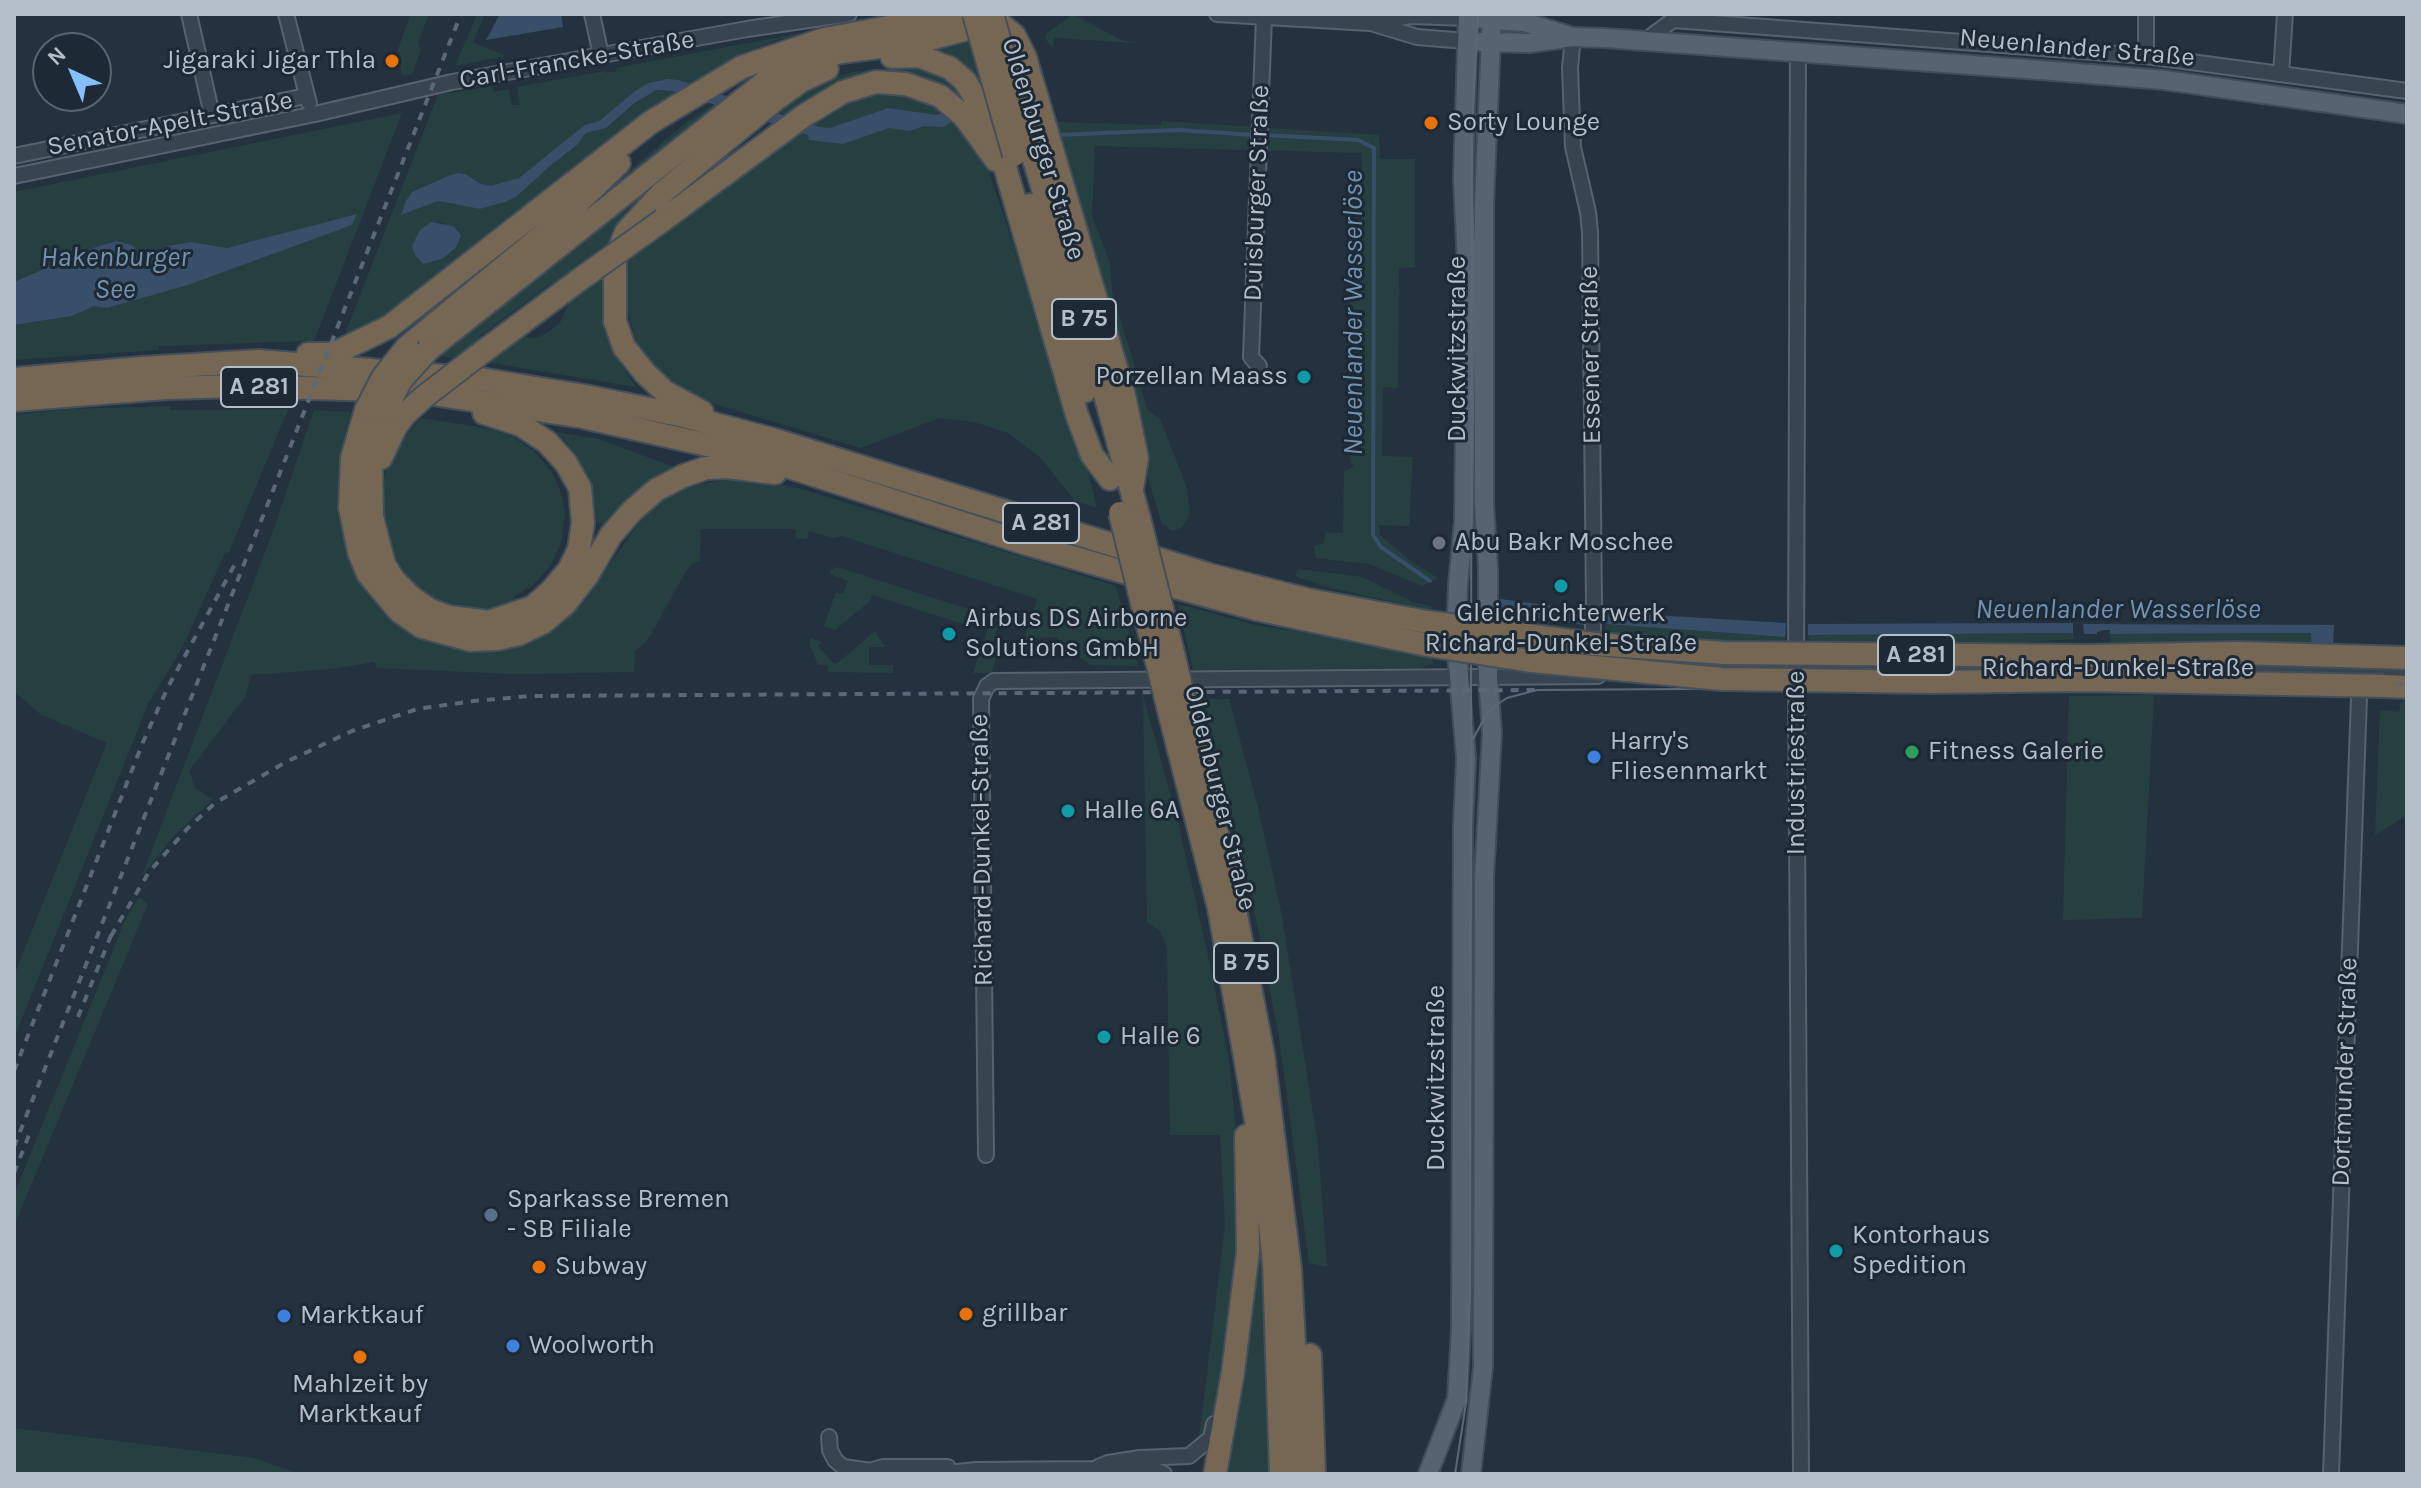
<!DOCTYPE html>
<html>
<head>
<meta charset="utf-8">
<style>
  body { margin:0 }
  #map { position:relative; width:2421px; height:1488px; overflow:hidden; background:#243240; font-family:Karla,sans-serif }
  canvas { display:block }
  .frame { position:absolute; inset:0; border:16px solid #b4bfca; pointer-events:none }
  .north { position:absolute; left:32px; top:32px; width:80px; height:80px; box-sizing:border-box; background:#1d2935; border:2px solid #596571; border-radius:50%; rotate:316deg; font-size:22px; font-weight:700; line-height:32px; text-align:center; color:#b4bfca }
  .north::after { content:''; display:block; margin:auto; width:28px; height:36px; background:#87befc; clip-path:polygon(50% 0,100% 100%,50% 72%,0 100%) }
</style>
</head>
<body>
<div id="map">
<canvas width="2421" height="1488"></canvas>
<div class="frame"></div>
<div class="north">N</div>
</div>
<script>
const context = document.querySelector('canvas').getContext('2d');
context.lineJoin = 'round';
function fill(path, color) {
  context.fillStyle = color;
  context.fill(path, 'evenodd');
}
function shape(rows) {
  const path = new Path2D();
  for (const r of rows) {
    path.moveTo(r[0], r[1]);
    for (let i = 2; i < r.length; i += 2) path.lineTo(r[i], r[i + 1]);
  }
  return path;
}
function stroke(path, color, width, dash) {
  context.strokeStyle = color;
  context.lineWidth = width;
  context.lineCap = dash ? 'butt' : 'round';
  context.setLineDash(dash || []);
  context.stroke(path);
}
function drawText(font, color, halo, rows, align = 'center') {
  context.font = font + ' Karla,sans-serif';
  context.lineWidth = 6;
  context.setLineDash([]);
  context.textBaseline = 'middle';
  context.strokeStyle = halo;
  context.fillStyle = color;
  for (const [text, x, y, turn = 0] of rows) {
    context.save();
    context.translate(x, y);
    context.rotate((+turn || 0) * Math.PI / 180);
    context.textAlign = isNaN(turn) ? turn : align;
    if (halo) context.strokeText(text, 0, 0);
    context.fillText(text, 0, 0);
    context.restore();
  }
}
const green = shape([
  [411,14,429,14,418,43,421,50,412,74,402,75,397,52],
  [477,14,485,14,473,42,506,56,455,66],
  [1073,14,1121,40,1137,43,1054,38,1053,48,1046,40,1046,34],
  [891,16,854,27,777,40,745,52,708,73,391,321,342,342,438,95,492,86,494,92,508,89,512,105,520,105,517,87,605,71,606,73,617,71,616,68],
  [667,79,663,91,656,90,649,93,606,128,586,133,577,145,550,166,516,197,480,209,438,201,402,214,412,192,450,175,467,175,479,183,490,186,519,178,549,154,599,121,635,91,648,83],
  [431,222,444,223,456,248,442,259,423,264],
  [969,37,983,90,979,91,915,52],
  [913,65,942,73,966,94,958,101,899,79,787,116,779,112,782,109,781,107,796,96,823,81,853,72],
  [775,66,585,216,621,178,688,121],
  [883,91,905,93,935,104,940,114,945,112,980,146,1083,450,1097,508,1075,501,1040,457,1008,433,974,422,939,418,861,448,695,398,676,387,645,359,636,341,626,304,629,258,682,221,681,217,843,101],
  [402,113,314,341,159,346,158,350,14,360,14,325,72,316,94,305,107,308,185,286,251,260,320,225,227,248,191,242,168,246,146,258,132,245,90,249,14,282,14,192],
  [1162,121,1379,135,1380,159,1415,159,1415,267,1399,268,1398,388,1383,387,1382,456,1413,457,1409,526,1379,525,1380,535,1412,562,1438,578,1422,586,1370,564,1316,558,1314,546,1324,543,1326,532,1343,533,1344,472,1354,467,1351,462,1349,440,1352,220,1361,219,1362,153,1095,146,1092,216,1110,263,1112,291,1148,411,1160,419,1187,488,1190,515,1182,527,1173,531,1162,524,1149,481,1142,438,1050,122,1161,125],
  [663,174,665,176,609,247,555,284,547,286,480,336,472,350,456,359,436,355],
  [605,275,602,295,606,332,612,351,636,387,486,362,518,337,536,338,547,333,560,323,570,300],
  [170,406,170,410,288,409,229,552,225,553,182,648,148,704,14,1038,14,976,107,743,40,714,14,691,14,415,70,409],
  [314,410,351,412,342,445,338,499,342,533,359,574,374,601,392,619,425,639,453,649,498,647,540,636,563,623,584,601,644,516,668,496,695,485,746,477,802,489,1116,586,1138,666,1090,665,1056,637,1037,638,1026,646,1023,645,1037,599,842,536,832,538,809,531,807,539,796,538,795,529,701,529,700,561,693,563,686,571,649,638,635,651,634,672,513,674,377,668,374,662,332,669,251,675,245,697,189,771,196,789,213,799,174,836,142,876,272,534],
  [421,418,491,429,513,437,534,451,551,471,561,492,565,513,561,543,550,566,533,585,514,596,518,605,494,612,462,613,422,595,397,569,380,513,382,491,388,464,401,433,406,436],
  [556,432,598,439,677,468,606,526,594,520,592,495,587,477,571,448],
  [837,567,968,609,963,624,872,595,870,601,835,630,824,626,836,592,843,594,848,581,830,574,831,570],
  [1298,569,1362,577,1413,602,1433,607,1432,611,1324,586,1295,576],
  [1178,604,1259,626,1323,635,1433,659,1433,664,1419,668,1193,670],
  [974,611,1000,619,991,649,999,652,991,673,973,673,989,626,971,620],
  [1605,624,1785,637,1785,642,1783,644,1614,635,1605,631],
  [875,631,885,647,869,647,869,665,893,665,893,673,828,672,828,665,818,665,810,645,810,638,822,642,818,646,835,665],
  [2073,633,2074,639,2027,642,2026,645,1817,646,1810,643,1808,635],
  [2312,633,2312,645,2111,645,2110,634],
  [1143,695,1177,818,1208,956,1229,1060,1238,1151,1239,1225,1225,1337,1214,1412,1209,1427,1199,1439,1225,1225,1220,1135,1170,1135,1167,947,1160,931,1147,922],
  [2154,695,2142,918,2063,920,2069,696],
  [1203,699,1229,699,1258,807,1282,916,1318,1145,1327,1267,1309,1263,1280,1044,1259,933],
  [2401,701,2407,702,2407,815,2375,835,2380,710,2399,712],
  [139,897,148,904,14,1226,14,1195,126,918],
  [1261,1240,1271,1394,1272,1474,1222,1474,1255,1241],
  [14,1428,254,1458,300,1474,14,1474]
]);
const water = shape([
  [500,14,561,14,563,27,486,40],
  [667,79,678,80,819,127,830,128,888,108,937,115,945,112,954,120,944,127,924,126,909,131,889,128,843,144,809,140,808,135,672,91,656,90,635,103,606,128,586,133,577,145,550,166,516,197,505,202,480,209,438,201,401,215,406,201,412,192,450,175,459,173,467,175,479,183,490,186,519,178,576,132,585,125,599,121,635,91,648,83],
  [357,214,352,225,185,286,107,308,94,306,72,316,14,325,14,282,90,249,116,241,132,245,146,258,168,246,191,242,227,248],
  [431,222,453,226,461,235,456,248,442,259,423,264,415,255,412,246,420,230],
  [1500,599,1584,610,1584,625,1500,612],
  [1604,612,1786,623,1785,637,1605,624],
  [2073,623,2073,633,1808,635,1808,624],
  [2083,624,2334,625,2333,644,2338,645,2337,654,2312,653,2311,633,2110,634,2110,630,2104,630,2097,632,2097,634,2084,634]
]);
const stream = shape([
  [1056,135,1178,130,1255,135],
  [1263,135,1358,140,1374,148,1373,535,1381,547,1430,581]
]);
const minor = shape([
  [189,14,212,115],
  [286,14,309,103],
  [592,14,601,55],
  [1217,14,1369,23,1411,16,1468,18],
  [2146,14,2146,56],
  [1374,24,1417,37,1466,41],
  [1573,37,1570,68,1573,147,1588,212,1590,232,1594,603,1592,650],
  [1645,41,1673,20,2146,56,2407,91],
  [1798,52,1796,668,1801,1474],
  [2281,74,2285,14],
  [14,156,306,96],
  [14,176,315,114,452,82,747,29,849,14],
  [1259,366,1251,357,1264,17],
  [1660,663,1741,667,2208,668,2407,673],
  [986,1155,981,699,987,686,994,681,1598,676],
  [829,1437,830,1450,835,1460,843,1467,879,1472],
  [1098,1467,1108,1463,1140,1458,1189,1456,1211,1438,1214,1424],
  [873,1470,883,1467,948,1467],
  [939,1474,976,1470,1094,1469,1155,1470,1164,1474],
  [2331,1474,2360,670]
]);
const major = shape([
  [1483,19,1524,22,1567,35],
  [1481,42,1529,43,1573,37,1605,38,2053,71,2164,80,2407,114],
  [1428,1474,1457,1399,1461,1329,1463,827,1466,758,1456,641,1458,584,1464,521,1467,264,1463,179,1468,14],
  [1471,1474,1483,1367,1484,878,1492,733,1488,678,1488,568,1484,504,1484,204,1492,14]
]);
const highway = shape([
  [988,14,1014,35,1025,57,1124,395,1137,458,1132,489],
  [892,57,919,56,950,68,965,81,994,129,1077,415,1092,455,1110,479],
  [1031,150,1093,351,1139,518],
  [1030,205,1085,391],
  [663,220,805,115,843,92,876,82,906,84,940,96,964,116,996,160],
  [407,347,556,224,619,163],
  [428,350,765,82,808,61,841,52,918,42,963,30,984,14],
  [308,354,333,354,389,327,651,122,742,67,825,39,959,14],
  [476,357,579,280],
  [14,379,142,368,259,361,480,379,585,396,684,416,775,440,1210,575,1309,600,1427,622],
  [14,400,166,388,239,386,413,391,583,417,752,455,1027,544,1182,589,1256,609,1427,645],
  [366,410,352,458,350,507,359,552,368,574,399,611,422,627,470,640,497,639,519,634,544,622,565,604,587,576,611,535,632,511,656,490,683,476,706,468,728,467,775,473],
  [384,412,374,437,371,464,372,517,384,564,393,579,411,597,430,610,449,617,489,622,533,607,551,591,569,570,579,549,583,523,580,488,566,463,547,442,521,425,484,413],
  [702,412,665,392,645,373,624,347,615,321,615,260,626,232,662,193,776,99,801,81,827,69],
  [381,458,395,428,405,414],
  [1142,603,1156,658],
  [1162,609,1174,657],
  [2384,686,2407,687],
  [1168,707,1219,908,1264,1166,1274,1264,1281,1474],
  [1186,707,1232,894,1263,1054,1290,1269,1295,1360,1297,1474],
  [1310,1355,1314,1474],
  [1215,1474,1233,1372,1248,1251,1246,1136]
]);
const tram = shape([
  [1473,739,1486,715,1496,705,1507,698,1537,690,2407,684],
  [1455,1474,1466,1403,1470,1293,1472,127,1478,14]
]);
const rail = shape([
  [111,936,149,872,187,829,215,803,286,762,352,731,417,709,474,701,531,696,1537,690],
  [78,1017,114,928],
  [14,1071,143,742,168,687,235,564],
  [14,1147,461,14],
  [14,1173,29,1135]
]);
const highwayBridge = shape([
  [974,14,1014,155],
  [992,14,1031,150],
  [579,280,663,220],
  [366,410,383,377,407,347],
  [384,412,401,380,428,350],
  [405,414,425,396,476,357],
  [1120,513,1142,603],
  [1139,518,1162,609],
  [1427,622,1594,644,1724,653,2088,656,2238,653,2407,658],
  [1427,645,1531,661,1721,679,1933,682,2083,680,2384,686],
  [1174,657,1186,707],
  [1156,658,1168,707]
]);
const markers = [
  [392,61,8,"#e8710a"],
  [1431,123,8,"#e8710a"],
  [1304,377,8,"#0f9aa8"],
  [1439,543,8,"#6b7280"],
  [1561,586,8,"#0f9aa8"],
  [949,634,8,"#0f9aa8"],
  [1912,752,8,"#2e9e5b"],
  [1594,757,8,"#3f7fe0"],
  [1068,811,8,"#0f9aa8"],
  [1104,1037,8,"#0f9aa8"],
  [491,1215,8,"#5c6f8a"],
  [1836,1251,8,"#0f9aa8"],
  [539,1267,8,"#e8710a"],
  [966,1314,8,"#e8710a"],
  [284,1316,8,"#3f7fe0"],
  [513,1346,8,"#3f7fe0"],
  [360,1357,8,"#e8710a"]
];
const shields = [
  [1084,319,64],
  [259,387,76],
  [1041,523,76],
  [1916,655,76],
  [1246,963,64]
];
const shieldNames = [
  ["B 75",1084,319],
  ["A 281",259,387],
  ["A 281",1041,523],
  ["A 281",1916,655],
  ["B 75",1246,963]
];
const streetNames = [
  ["Neuenlander Straße",2077,48,5],
  ["Carl-Francke-Straße",577,60,-10],
  ["Senator-Apelt-Straße",170,124,-11],
  ["Oldenburger Straße",1043,149,73],
  ["Duisburger Straße",1257,193,-88],
  ["Duckwitzstraße",1458,349,-90],
  ["Essener Straße",1591,355,-91],
  ["Richard-Dunkel-Straße",2118,669],
  ["Industriestraße",1797,763,-90],
  ["Oldenburger Straße",1220,798,76],
  ["Richard-Dunkel-Straße",982,850,-91],
  ["Dortmunder Straße",2345,1072,-88],
  ["Duckwitzstraße",1437,1078,-90]
];
const poiNames = [
  ["Jigaraki Jigar Thla",376,61,"right"],
  ["Sorty Lounge",1447,123],
  ["Porzellan Maass",1288,377,"right"],
  ["Abu Bakr Moschee",1455,543],
  ["Gleichrichterwerk",1561,614,"center"],
  ["Richard-Dunkel-Straße",1561,644,"center"],
  ["Airbus DS Airborne",965,619],
  ["Solutions GmbH",965,649],
  ["Harry's",1610,742],
  ["Fliesenmarkt",1610,772],
  ["Fitness Galerie",1928,752],
  ["Halle 6A",1084,811],
  ["Halle 6",1120,1037],
  ["Sparkasse Bremen",507,1200],
  ["- SB Filiale",507,1230],
  ["Kontorhaus",1852,1236],
  ["Spedition",1852,1266],
  ["Subway",555,1267],
  ["grillbar",982,1314],
  ["Marktkauf",300,1316],
  ["Woolworth",529,1346],
  ["Mahlzeit by",360,1385,"center"],
  ["Marktkauf",360,1415,"center"]
];
const waterNames = [
  ["Hakenburger",115,258],
  ["See",115,290],
  ["Neuenlander Wasserlöse",1354,313,-90],
  ["Neuenlander Wasserlöse",2118,610]
];
fill(green, '#264041');
fill(water, '#374f68');
stroke(stream, '#374f68', 4);
stroke(minor, '#56626d', 18);
stroke(major, '#414d59', 22);
stroke(highway, '#434f5a', 26);
stroke(minor, '#384450', 14);
stroke(major, '#566370', 18);
stroke(highway, '#766654', 22);
stroke(tram, '#5a6877', 2);
stroke(rail, '#5a6877', 4, [8, 8]);
stroke(highwayBridge, '#434f5a', 26, []);
stroke(highwayBridge, '#766654', 22);
for (const [x, y, r, color] of markers) {
  const dot = new Path2D();
  dot.arc(x, y, r, 0, 2 * Math.PI);
  context.fillStyle = color;
  context.fill(dot);
  stroke(dot, '#1d2935', 3);
}
for (const [x, y, w] of shields) {
  const box = new Path2D();
  box.roundRect(x - w / 2, y - 20, w, 40, 6);
  context.fillStyle = '#1d2935';
  context.fill(box);
  stroke(box, '#b4bfca', 2);
}
drawText('bold 24px', '#b4bfca', null, shieldNames);
drawText('26px', '#b4bfca', '#1d2935', streetNames);
drawText('26px', '#b4bfca', '#1d2935', poiNames, 'left');
drawText('italic 28px', '#7392af', '#1d2935', waterNames);
</script>
</body>
</html>
